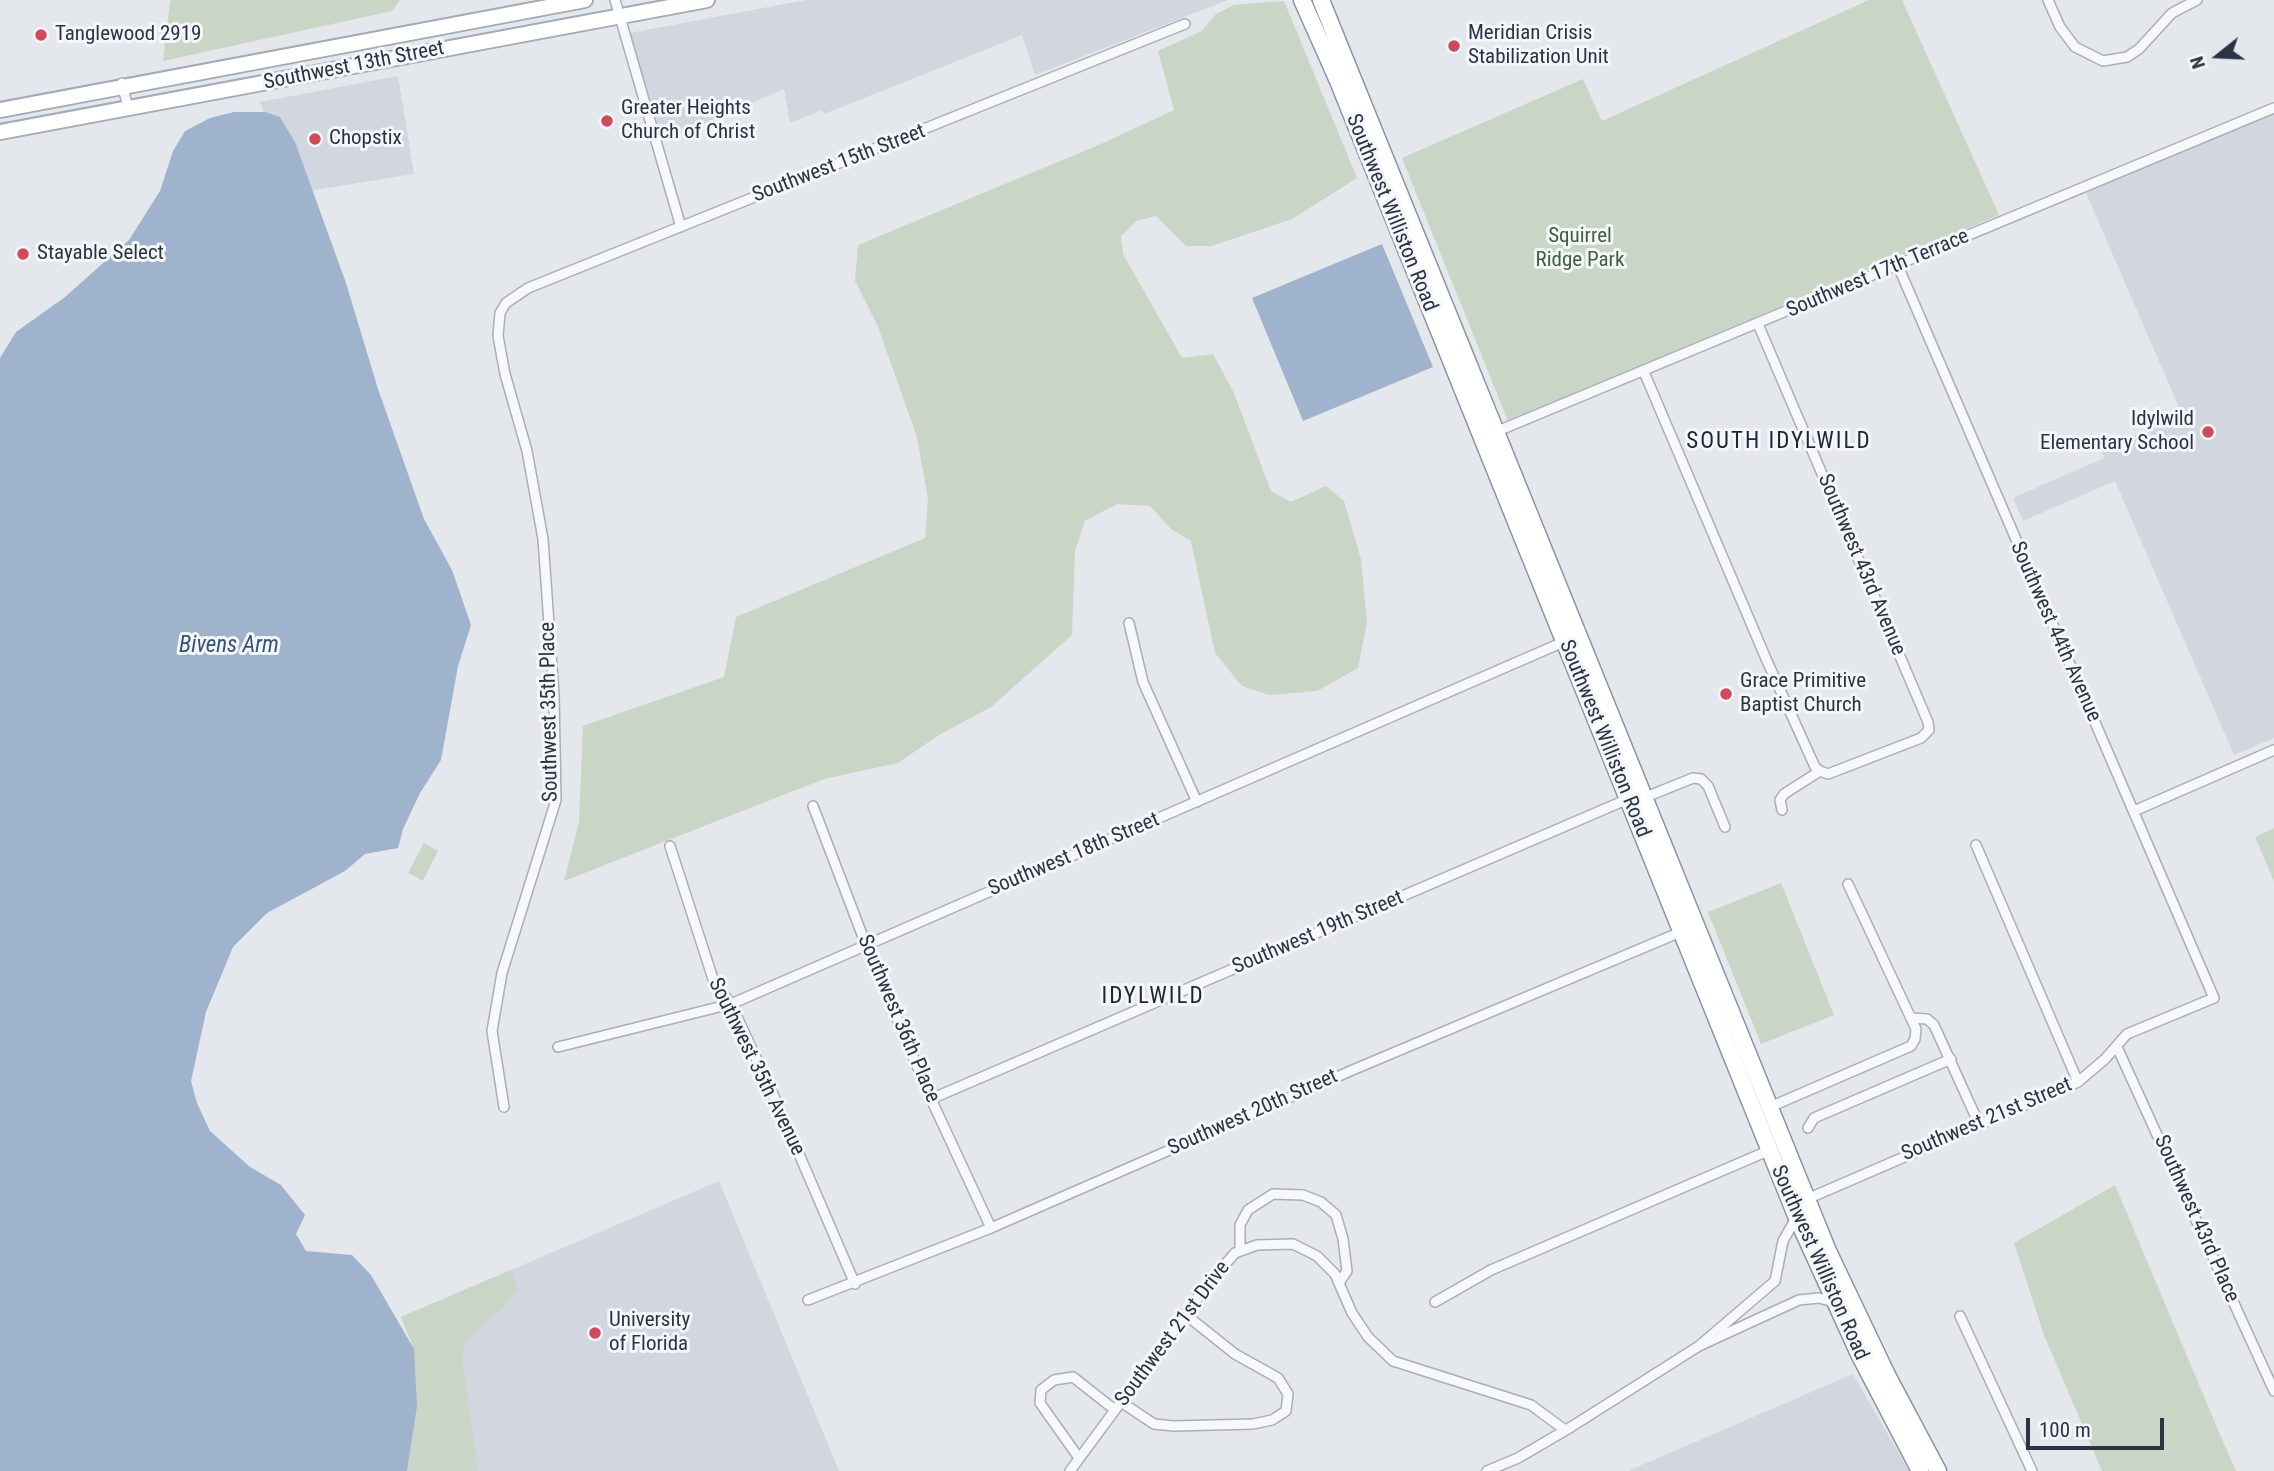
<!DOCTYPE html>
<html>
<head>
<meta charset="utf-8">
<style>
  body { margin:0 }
  #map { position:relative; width:2274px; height:1471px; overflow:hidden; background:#e4e7ec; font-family:"Roboto Condensed",sans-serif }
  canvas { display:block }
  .north { position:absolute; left:2183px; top:21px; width:70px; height:70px; -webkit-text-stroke:5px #f4f6f9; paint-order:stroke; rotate:252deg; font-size:19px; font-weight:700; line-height:28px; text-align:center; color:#2b3445 }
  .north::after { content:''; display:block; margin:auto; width:24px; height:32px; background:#2b3445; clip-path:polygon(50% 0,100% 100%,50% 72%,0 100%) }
  .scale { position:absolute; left:2026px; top:1418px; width:138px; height:32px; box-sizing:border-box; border:4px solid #2b3445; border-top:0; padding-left:9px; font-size:21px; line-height:24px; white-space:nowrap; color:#2b3445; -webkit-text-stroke:5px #f4f6f9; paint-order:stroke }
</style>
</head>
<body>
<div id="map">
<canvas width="2274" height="1471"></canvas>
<div class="north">N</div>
<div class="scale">100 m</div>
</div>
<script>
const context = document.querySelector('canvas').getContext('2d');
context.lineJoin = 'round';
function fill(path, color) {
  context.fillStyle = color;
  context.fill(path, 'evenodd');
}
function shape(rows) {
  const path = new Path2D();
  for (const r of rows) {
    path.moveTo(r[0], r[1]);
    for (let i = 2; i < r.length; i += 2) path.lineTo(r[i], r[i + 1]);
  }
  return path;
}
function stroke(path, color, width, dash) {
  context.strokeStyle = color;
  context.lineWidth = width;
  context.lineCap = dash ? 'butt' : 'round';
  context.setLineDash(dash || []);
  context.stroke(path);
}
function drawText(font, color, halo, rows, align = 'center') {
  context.font = font + ' "Roboto Condensed",sans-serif';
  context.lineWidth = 6;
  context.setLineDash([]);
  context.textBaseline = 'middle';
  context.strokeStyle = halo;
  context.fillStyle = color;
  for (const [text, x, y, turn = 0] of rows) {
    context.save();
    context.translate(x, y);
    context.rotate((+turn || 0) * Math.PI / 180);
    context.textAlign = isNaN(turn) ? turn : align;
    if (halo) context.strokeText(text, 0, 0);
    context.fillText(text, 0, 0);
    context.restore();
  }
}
const built = shape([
  [806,0,1228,0,1035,75,1022,35,824,114,822,110,790,123,784,89,657,143,630,33],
  [398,76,414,174,296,193,260,102],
  [2274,114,2274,738,2234,755,2115,481,2023,521,2013,498,2104,458,2101,450,2182,414,2086,193],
  [719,1181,839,1471,407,1471,414,1349,401,1317],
  [1853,1374,1909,1471,1628,1471]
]);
const green = shape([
  [170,0,400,0,392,11,163,61],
  [1869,0,1902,0,1999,215,1508,421,1402,158,1583,79,1602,121],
  [1284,1,1357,178,1292,219,1212,246,1186,246,1156,216,1136,221,1121,236,1123,254,1182,358,1213,354,1234,393,1271,491,1291,502,1326,486,1344,501,1361,559,1367,622,1358,668,1317,691,1269,695,1242,686,1215,653,1191,541,1171,529,1150,506,1117,504,1085,521,1075,551,1072,635,991,707,939,735,898,763,824,779,564,881,579,822,583,726,724,677,736,617,925,538,928,499,917,437,878,327,855,281,858,245,1101,144,1174,110,1158,51,1202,31,1216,14,1234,5],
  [2274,828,2274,881,2255,837],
  [424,843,438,851,423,881,408,873],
  [1781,883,1834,1015,1761,1044,1708,912],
  [2115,1185,2224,1444,2236,1471,2102,1471,2044,1335,2014,1243],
  [511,1270,518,1289,501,1309,466,1340,462,1360,478,1471,407,1471,417,1406,414,1349,401,1317]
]);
const water = shape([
  [234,112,265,112,280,117,295,142,346,283,378,389,424,519,452,570,471,625,458,666,441,760,420,793,403,829,398,848,365,854,345,871,267,913,233,947,206,1012,191,1081,197,1103,210,1131,250,1167,281,1185,305,1215,296,1234,306,1251,352,1255,371,1275,414,1349,417,1406,407,1471,0,1471,0,358,16,332,65,297,129,240,160,191,173,151,185,131,210,118],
  [1382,244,1433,367,1303,421,1252,298]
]);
const street = shape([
  [615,0,681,227],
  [2048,0,2060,27,2075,47,2103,61,2127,57,2139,49,2172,13,2197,0],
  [122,83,128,108],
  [1758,324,1928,722,1929,730,1921,738,1828,774,1820,771],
  [1644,372,1767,661,1815,767,1820,771],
  [1493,433,2274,108],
  [1129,623,1143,682,1197,802],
  [1646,797,1693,778,1701,779,1708,786,1725,827],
  [813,806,866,945,931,1099,991,1228],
  [1782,810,1780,800,1784,794,1820,771],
  [2134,811,2274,750],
  [1976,845,2078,1082],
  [670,846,714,982,731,1004,777,1103,855,1284],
  [1911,1018,1927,1019,1934,1025,1979,1124],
  [558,1047,731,1004,1568,640],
  [2117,1047,2274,1391],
  [931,1099,1628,799],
  [504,1107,492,1031,502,973,556,800,554,695,543,539,527,451,505,374,498,336,500,313,506,303,528,288,1185,24],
  [1770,1107,1911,1046,1915,1039,1916,1029,1848,884],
  [1808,1128,1814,1118,1951,1059],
  [1240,1251,1240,1225,1248,1210,1273,1194,1303,1195,1321,1202,1336,1215,1343,1239,1347,1271,1339,1283],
  [808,1300,991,1228,1355,1069,1683,931],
  [1435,1302,1491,1270,1770,1150],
  [1960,1316,2032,1471],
  [1699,1346,1775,1281,1783,1241,1807,1199,2078,1082,2105,1059,2127,1034,2214,998,1898,266],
  [1121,1402,1154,1424,1174,1426,1253,1424,1272,1420,1286,1411,1288,1394,1278,1378,1235,1354,1186,1315],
  [1079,1458,1040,1403,1041,1390,1054,1380,1073,1377,1115,1410],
  [1070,1471,1208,1284,1235,1253,1257,1245,1293,1244,1317,1256,1335,1274,1352,1313,1368,1337,1393,1361,1531,1405,1565,1430],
  [1487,1471,1518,1458,1571,1427,1699,1346,1799,1300,1819,1298,1834,1302]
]);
const primary = shape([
  [0,110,585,0],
  [0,132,707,0]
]);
const highway = shape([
  [1302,0,1338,81,1797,1218,1859,1354,1920,1471],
  [1321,0,1828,1251,1887,1375,1938,1471]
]);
const markers = [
  [41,35,7,"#d1495b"],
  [1454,46,7,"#d1495b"],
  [607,121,7,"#d1495b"],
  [315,139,7,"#d1495b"],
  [23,254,7,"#d1495b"],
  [2208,432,7,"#d1495b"],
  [1726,694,7,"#d1495b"],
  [595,1333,7,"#d1495b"]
];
const poiNames = [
  ["Meridian Crisis",1468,34],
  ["Stabilization Unit",1468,58],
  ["Tanglewood 2919",55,35],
  ["Greater Heights",621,109],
  ["Church of Christ",621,133],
  ["Chopstix",329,139],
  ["Stayable Select",37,254],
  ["Idylwild",2194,420,"right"],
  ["Elementary School",2194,444,"right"],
  ["Grace Primitive",1740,682],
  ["Baptist Church",1740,706],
  ["University",609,1321],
  ["of Florida",609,1345]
];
const streetNames = [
  ["Southwest 13th Street",354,66,-11],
  ["Southwest 15th Street",839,164,-21],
  ["Southwest Williston Road",1391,213,68],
  ["Southwest 17th Terrace",1878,274,-23],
  ["Southwest 43rd Avenue",1861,565,67],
  ["Southwest 44th Avenue",2055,632,66],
  ["Southwest 35th Place",550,712,-91],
  ["Southwest Williston Road",1604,739,68],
  ["Southwest 18th Street",1074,855,-23],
  ["Southwest 19th Street",1318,933,-23],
  ["Southwest 36th Place",898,1019,67],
  ["Southwest 35th Avenue",756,1067,64],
  ["Southwest 20th Street",1253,1113,-24],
  ["Southwest 21st Street",1987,1120,-23],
  ["Southwest 43rd Place",2196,1219,66],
  ["Southwest Williston Road",1819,1263,66],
  ["Southwest 21st Drive",1173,1334,-53]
];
const parkNames = [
  ["Squirrel",1580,237],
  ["Ridge Park",1580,261]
];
const neighbourhoodNames = [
  ["SOUTH IDYLWILD",1779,442],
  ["IDYLWILD",1153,997]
];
const waterNames = [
  ["Bivens Arm",229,646]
];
fill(built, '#d2d6de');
fill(green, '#c9d6c5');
fill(water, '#9fb4cc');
stroke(street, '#a9aeb7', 12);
stroke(primary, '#a3abb8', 18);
stroke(highway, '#8b94a3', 19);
stroke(street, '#f7f8fa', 9);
stroke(primary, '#fff', 14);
stroke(highway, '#fff', 16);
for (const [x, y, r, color] of markers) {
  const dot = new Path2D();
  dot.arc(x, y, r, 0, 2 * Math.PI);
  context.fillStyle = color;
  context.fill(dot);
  stroke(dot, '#f4f6f9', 2.5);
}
drawText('21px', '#2b3445', '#f4f6f9', poiNames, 'left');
drawText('21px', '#2b3445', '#f4f6f9', streetNames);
drawText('21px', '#3f6138', '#f4f6f9', parkNames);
context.letterSpacing = '2px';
drawText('23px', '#1d2536', '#f4f6f9', neighbourhoodNames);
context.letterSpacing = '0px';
drawText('italic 23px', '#34527a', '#f4f6f9', waterNames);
</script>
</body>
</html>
